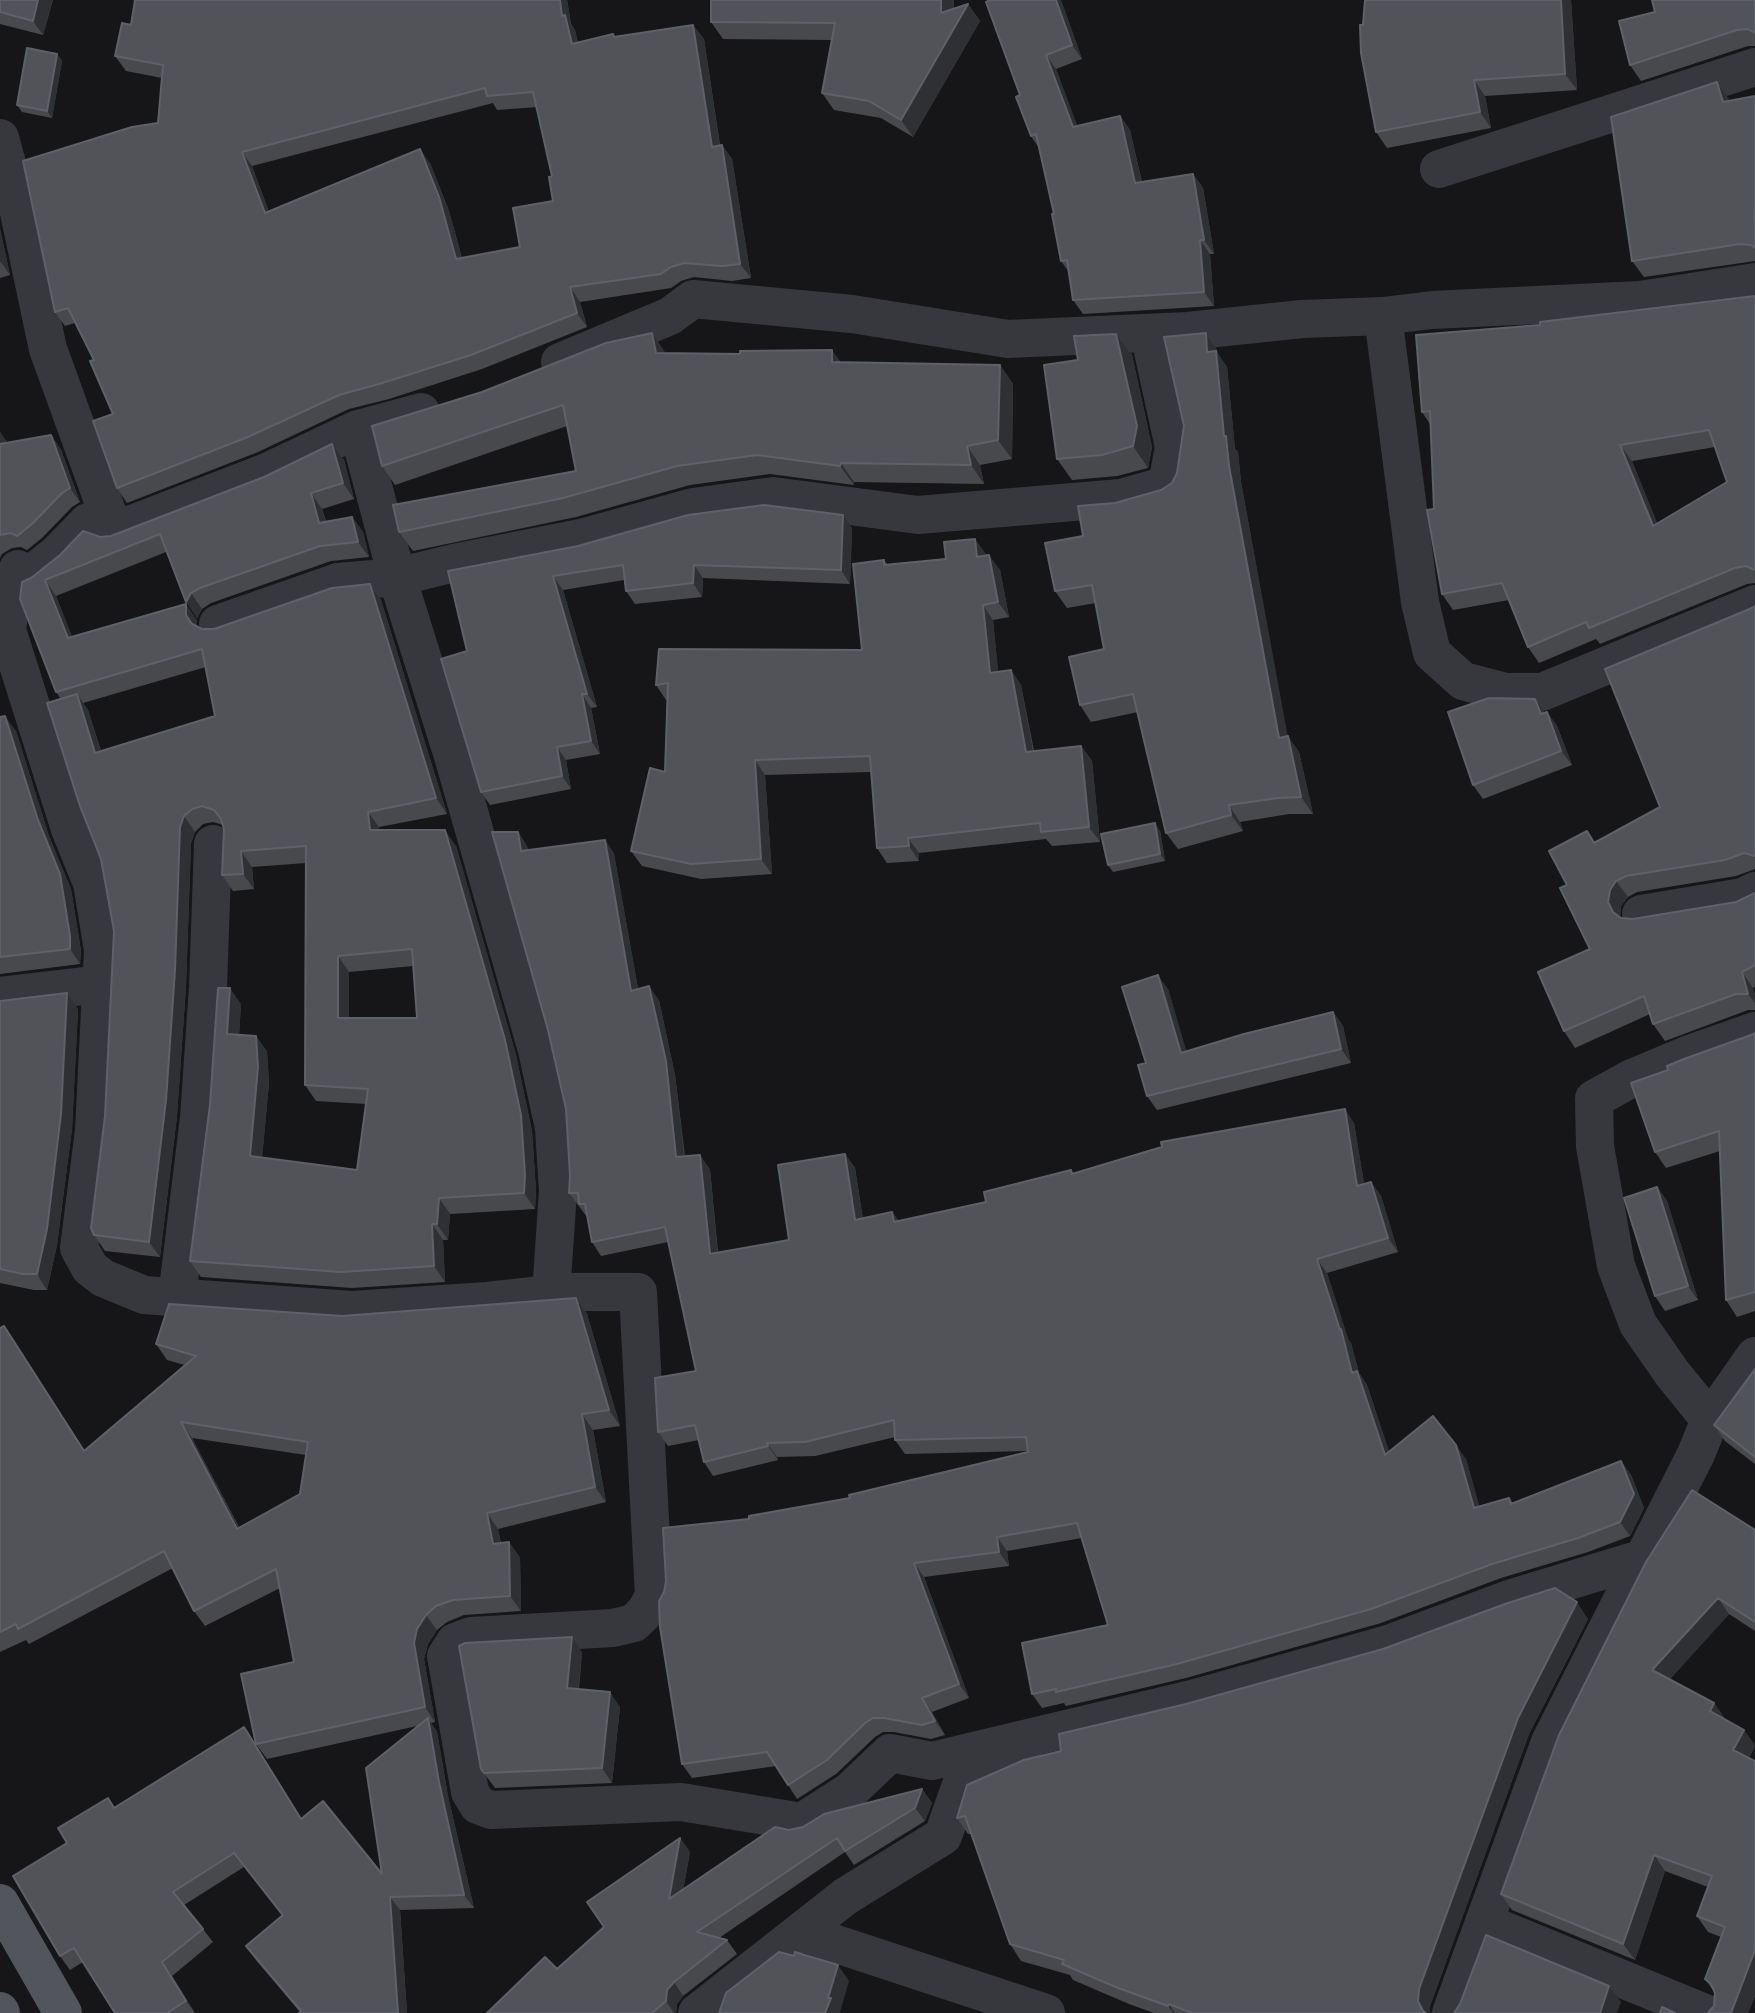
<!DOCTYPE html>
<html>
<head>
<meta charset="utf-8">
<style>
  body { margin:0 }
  canvas { display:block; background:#161618 }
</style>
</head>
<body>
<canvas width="1755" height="2013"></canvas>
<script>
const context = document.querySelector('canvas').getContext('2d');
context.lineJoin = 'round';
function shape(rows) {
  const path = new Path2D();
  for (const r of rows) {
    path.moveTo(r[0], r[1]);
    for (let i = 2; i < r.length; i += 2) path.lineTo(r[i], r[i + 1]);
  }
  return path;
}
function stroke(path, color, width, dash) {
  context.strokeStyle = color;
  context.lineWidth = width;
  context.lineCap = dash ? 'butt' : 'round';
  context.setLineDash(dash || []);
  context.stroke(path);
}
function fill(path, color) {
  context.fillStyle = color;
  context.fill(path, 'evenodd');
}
const minor = shape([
  [0,138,14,189,48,349,114,531],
  [1439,169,1755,67],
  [1383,316,1420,602,1432,653,1463,681,1505,692,1542,692,1755,604],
  [560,362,670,316,693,299,852,314,1008,339,1188,331,1302,319,1383,316,1432,310,1640,300,1755,282],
  [358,429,397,577,453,756,537,1050,554,1128,558,1191,551,1294],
  [218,624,338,582,397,577,454,563,581,538,693,507,773,496,918,515,1121,498,1167,485,1174,447,1149,333],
  [7,630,70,829,92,883,103,950,94,1131,79,1248,90,1268,103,1278,144,1295,352,1310,487,1301,569,1292,638,1292,654,1596,645,1612,634,1623,613,1628,471,1636,455,1642,446,1656,470,1792,478,1805,491,1810,681,1802,802,1822,850,1791,890,1753,932,1761,1192,1699,1388,1644,1509,1599,1644,1558],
  [0,634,7,630,12,591,18,569,28,577,57,554,88,522,114,531,267,472,358,429,421,412],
  [1641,914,1743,897,1755,891],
  [0,996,101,984],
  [177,1297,199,1118,208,987,213,844],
  [1710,1420,1672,1373,1638,1324,1616,1266,1595,1146,1594,1099,1632,1078,1687,1055,1755,1031],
  [1484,1922,1705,2013],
  [800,1932,1046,2013],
  [697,2013,846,1896,943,1836,961,1785,1024,1758],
  [1451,2013,1550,1742,1696,1454,1710,1420,1755,1356]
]);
const major = shape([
  [0,1903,63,2013],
  [0,2011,1,2013]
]);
const wall = shape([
  [0,0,53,0,43,35,0,24],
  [135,0,567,0,571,24,575,30,578,43,613,34,616,37,693,25,704,39,720,145,722,145,732,159,751,278,732,281,694,277,681,281,671,288,580,302,587,327,482,369,389,399,349,409,258,452,127,503,117,488,113,414,94,360,75,323,65,326,55,312,158,123,162,78,126,71,115,56,131,25],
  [493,103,497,110,537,107,552,176,553,201,520,247,462,258,449,211,430,163,269,212,252,166],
  [711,0,954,0,954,9,968,4,980,21,913,137,881,118,834,110,822,93,832,40,723,39,711,22],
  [1061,0,1082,59,1056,69,1077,126,1120,116,1130,130,1142,182,1193,174,1203,188,1214,254,1210,254,1214,306,1083,314,1073,300,1069,272,1061,261,1054,214,1039,148,1031,136,1020,95],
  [1365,0,1571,0,1577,90,1485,96,1491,128,1387,148,1376,132,1363,25],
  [1755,0,1755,46,1748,46,1641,81,1630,65,1655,12],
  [57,54,62,61,52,118,22,112,17,105],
  [1755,96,1755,261,1644,277,1632,261,1729,99,1729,101],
  [0,229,10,275,0,278],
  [1755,296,1755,583,1747,584,1600,644,1596,639,1539,663,1528,647,1509,600,1453,610,1442,594,1434,509,1430,424,1422,412,1540,325],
  [1715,447,1727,482,1657,524,1632,461],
  [1206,333,1217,350,1218,354,1227,367,1235,449,1238,452,1241,482,1287,736,1299,752,1313,814,1289,814,1240,822,1243,831,1178,849,1166,833,1138,712,1091,722,1080,705,1104,649,1096,603,1067,608,1055,591,1083,536,1115,503,1161,490,1172,483,1177,473],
  [1116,334,1132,355,1152,447,1148,468,1117,476,1072,480,1057,459,1078,360],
  [665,352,665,353,840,362,1000,365,1013,384,1012,459,980,465,984,484,854,482,854,485,770,474,690,485,576,517,413,551,399,532,576,471,567,426,395,485,382,466],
  [0,432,7,443,51,435,61,450,80,502,72,507,42,538,27,550,21,547,12,548,2,554,0,558],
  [332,444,344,460,354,499,322,509,326,521,352,517,363,532,369,557,331,561,211,603,202,609,197,618,166,552,56,596,72,637,197,620,197,627,202,629,214,629,370,584,381,600,447,814,379,827,379,830,456,846,516,1055,532,1131,536,1191,535,1209,450,1214,448,1240,443,1240,445,1282,352,1288,201,1277,190,1261,241,1004,239,1035,256,1036,267,1052,269,1083,262,1157,357,1170,366,1104,316,1101,305,1085,306,863,252,867,254,889,233,891,222,875,224,829,223,825,213,822,203,824,195,832,191,843,186,986,177,1116,160,1257,105,1251,94,1235,105,1116,114,931,101,859,61,699,56,692,31,578,100,537,111,536,264,477],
  [206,667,215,716,101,751,88,710,83,703],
  [413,966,417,1018,349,1018,349,972],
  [852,528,850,584,703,578,702,597,635,604,626,591,624,580,563,590,597,707,591,708,600,754,566,760,571,789,490,805,481,792,467,651,448,571],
  [986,554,1000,570,1009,617,993,620,998,672,1011,670,1021,685,1034,751,1081,746,1092,761,1100,842,1052,846,1046,839,919,853,919,861,887,863,877,848,871,772,765,775,772,874,701,879,642,866,631,851,665,772,668,700,666,700,656,685,862,650,884,560,888,565],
  [1755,606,1755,869,1736,876,1637,892,1628,897,1621,906,1620,917,1633,919,1736,902,1755,893,1755,987,1753,988,1755,995,1755,1010,1748,1010,1665,1041,1653,1024,1650,1014,1575,1048,1564,1031,1590,949,1567,885,1587,831,1595,842,1660,807,1752,608],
  [1535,699,1545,713,1547,712,1557,726,1572,765,1483,799,1473,785],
  [0,717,16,731,49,836,71,889,81,951,80,964,0,974],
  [1160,831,1165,861,1113,872,1108,865],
  [518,832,527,846,528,850,605,840,614,854,638,989,659,1000,675,1075,685,1156,710,1169,718,1252,789,1240,845,1154,855,1168,863,1219,892,1212,899,1221,986,1202,1074,1174,1354,1123,1364,1184,1371,1182,1381,1196,1398,1252,1327,1273,1348,1339,1351,1343,1359,1373,1367,1385,1389,1452,1466,1459,1479,1506,1509,1498,1513,1503,1621,1461,1631,1475,1644,1508,1630,1536,1588,1552,1501,1578,1381,1623,1186,1678,1066,1706,1064,1703,1042,1708,1032,1694,1108,1625,1082,1538,1007,1551,1009,1566,924,1577,969,1698,932,1712,945,1735,931,1739,894,1732,883,1732,875,1737,836,1774,797,1799,776,1766,692,1778,682,1764,749,1519,850,1498,1028,1452,1028,1451,905,1454,895,1440,895,1437,815,1456,777,1457,778,1460,713,1476,704,1462,699,1440,668,1446,658,1432,696,1371,668,1242,601,1256,592,1242,587,1217,569,1193,570,1176,566,1109],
  [1168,989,1186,1051,1333,1012,1343,1026,1351,1063,1157,1110,1147,1096,1146,1063],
  [0,1001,78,1009,72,1129,57,1245,47,1290,34,1290,0,1283],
  [1755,1033,1755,1311,1737,1317,1726,1300,1720,1151,1666,1168,1655,1152,1668,1070,1751,1035],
  [1657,1187,1667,1201,1698,1300,1665,1311,1655,1296],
  [576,1298,587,1314,620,1426,593,1430,606,1502,498,1529,501,1543,509,1542,520,1558,521,1611,464,1615,447,1622,437,1630,428,1644,424,1659,435,1722,431,1723,437,1732,448,1796,474,1908,400,1910,407,2013,299,2013,300,2012,256,1960,246,1946,282,1916,244,1867,184,1905,213,1942,172,1976,195,2013,115,2013,83,1962,70,1970,60,1956,67,1843,108,1798,115,1807,253,1741,301,1819,382,1874,417,1726,267,1759,256,1744,294,1662,280,1588,205,1626,194,1611,173,1568,29,1644,26,1640,0,1652,0,1328,15,1342,85,1451,185,1365,167,1360,156,1344,342,1316],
  [192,1438,306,1455,300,1494,239,1527],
  [1755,1369,1755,1464,1725,1441,1714,1425],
  [1755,1530,1755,1631,1729,1614,1669,1680,1714,1703,1725,1719,1755,1745,1749,1758,1755,1761,1755,1996,1748,2013,1708,2013,1714,2006,1715,1993,1705,1979,1721,1937,1708,1932,1697,1916,1708,1887,1665,1871,1635,1960,1512,1910,1501,1894],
  [1588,1619,1529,1734,1430,2006,1430,2013,1154,2013,1129,2004,1073,1980,1070,1975,1021,1961,1010,1944,971,1834,968,1834,957,1818],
  [582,1652,579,1689,620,1707,612,1783,495,1788,481,1769],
  [922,1789,932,1803,925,1821,854,1865,845,1852,719,1938,727,1940,737,1954,683,1996,677,2004,676,2013,487,2013,557,1969,604,1927,680,1838,690,1852,683,1890,789,1830,803,1827]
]);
const shadedWall = shape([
  [38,0,53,0,43,35,33,21],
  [560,0,567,0,571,24,575,30,582,59,572,44,562,16],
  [941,0,954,0,953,30,968,4,980,21,913,137,901,120,941,13],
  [1056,0,1061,0,1082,59,1072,45],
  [1561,0,1571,0,1577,90,1565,74],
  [693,25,704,39,722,161,712,147],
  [57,54,62,61,52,118,47,111],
  [1046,55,1056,69,1083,141,1073,127],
  [1474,80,1485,96,1491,128,1480,112],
  [1717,82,1729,99,1734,118,1723,102],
  [1120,116,1130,130,1145,197,1135,183],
  [722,145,732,159,751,278,740,264],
  [420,149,430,163,449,211,466,274,456,259],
  [242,152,252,166,275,228,265,213],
  [1193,174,1203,188,1214,254,1204,240],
  [0,229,10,275,0,261],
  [1200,240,1210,254,1214,306,1204,292],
  [570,287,580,302,587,327,577,313],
  [652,333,665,352,669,372,656,353],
  [1206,333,1217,350,1218,354,1227,367,1235,449,1238,452,1241,482,1291,754,1279,738,1224,436,1207,352],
  [1116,334,1132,355,1152,447,1148,468,1133,446],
  [832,350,845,368,832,362],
  [1000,365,1013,384,1012,459,998,440],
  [0,432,7,442,10,459,0,445],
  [51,435,61,450,80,502,70,488],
  [332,444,344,460,354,499,343,483],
  [1620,445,1632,461,1665,542,1653,526],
  [967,446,980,465,984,484,971,465],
  [841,463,854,482,854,485,840,466],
  [311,493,322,509,330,538,319,523],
  [843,515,852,528,850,584,841,570],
  [352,517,363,532,369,557,358,542],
  [975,539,986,554,987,572,977,557],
  [989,555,1000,570,1009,617,998,602],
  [694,565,703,578,702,597,693,583],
  [553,576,563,590,597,707,587,694],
  [45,580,56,596,79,654,68,638],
  [370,584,381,600,447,814,436,798],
  [191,593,202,609,197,618,186,602],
  [186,604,197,620,197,631,186,615],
  [983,605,993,620,1000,688,990,673],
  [1011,670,1021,685,1036,767,1026,752],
  [77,694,88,710,106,769,95,753],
  [582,694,591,708,600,754,591,741],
  [1535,699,1545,713,1541,714],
  [1547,712,1557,726,1572,765,1561,751],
  [5,716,16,731,49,836,71,889,81,951,80,964,70,949,38,820],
  [1288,736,1299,752,1313,814,1301,797],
  [1081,746,1092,761,1100,842,1089,827],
  [557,747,566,760,571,789,562,776],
  [755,760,765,775,772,874,761,859],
  [1229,805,1240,822,1243,831,1231,815],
  [368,812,379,827,381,846,370,830],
  [184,816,195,832,191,843,186,986,177,1116,160,1257,149,1242,180,827],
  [1155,823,1160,831,1165,861,1160,854],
  [445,830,456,846,516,1055,532,1131,536,1191,535,1209,524,1193],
  [518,832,527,846,531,865,521,851],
  [908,838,919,853,919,861,909,846],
  [605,840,614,854,641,1005,631,991],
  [241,851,252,867,254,889,243,874],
  [1616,881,1628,897,1621,906,1620,918,1613,912,1608,902,1610,890],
  [338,956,349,972,349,1034,338,1018],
  [1742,972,1753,988,1755,995,1755,1003,1748,994],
  [1158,975,1168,989,1191,1066,1181,1053],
  [649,986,659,1000,675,1075,686,1171,676,1157],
  [230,988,241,1004,238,1050,227,1034],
  [67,993,78,1009,72,1129,57,1245,47,1290,37,1274],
  [1333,1012,1343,1026,1351,1063,1341,1049],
  [256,1036,267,1052,269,1083,261,1171,250,1156],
  [1345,1109,1354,1123,1367,1200,1357,1186],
  [845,1154,855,1168,865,1234,855,1220],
  [700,1155,710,1169,719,1268,710,1254],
  [1371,1182,1381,1196,1398,1252,1388,1238],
  [1657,1187,1667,1201,1698,1300,1688,1286],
  [439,1198,450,1214,448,1240,437,1224],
  [892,1212,902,1226,894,1222],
  [432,1224,443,1240,445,1282,434,1266],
  [1317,1259,1327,1273,1348,1339,1351,1343,1359,1373,1367,1385,1395,1469,1385,1455,1352,1373,1340,1330],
  [576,1298,587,1314,620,1426,609,1410],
  [4,1326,15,1342,95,1467,84,1451],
  [582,1414,593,1430,606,1502,595,1487],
  [181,1422,192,1438,247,1544,237,1529],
  [767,1443,777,1457,778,1460,768,1446],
  [1456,1445,1466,1459,1484,1522,1474,1508],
  [1621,1461,1631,1475,1644,1508,1630,1536,1620,1522],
  [487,1513,498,1529,504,1560,493,1544],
  [997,1537,1007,1551,1009,1566,999,1552],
  [509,1542,520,1558,521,1611,510,1596],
  [914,1563,924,1577,969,1698,959,1684],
  [1718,1598,1729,1614,1663,1687,1652,1670],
  [1577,1602,1588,1619,1529,1734,1430,2006,1430,2013,1425,2013,1418,2001,1419,1989,1518,1718],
  [426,1615,437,1630,428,1644,424,1659,435,1722,425,1707,414,1643,417,1629],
  [572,1637,582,1652,577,1702,567,1688],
  [610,1692,620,1707,612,1783,602,1768],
  [922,1698,932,1712,945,1735,935,1721],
  [1714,1703,1725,1719,1710,1711],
  [428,1718,437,1732,448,1796,474,1908,464,1895,439,1782],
  [1744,1730,1755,1745,1755,1747,1745,1766,1733,1750],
  [922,1789,932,1803,925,1821,915,1808],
  [680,1838,690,1852,679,1913,669,1899],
  [1654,1855,1665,1871,1635,1960,1623,1944],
  [390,1897,400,1910,407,2013,398,2013],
  [1755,1950,1755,1996,1748,2013,1731,2013],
  [162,1962,172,1976,195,2013,186,2001],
  [838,1965,849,1981,840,2012,841,2013,825,2013,828,1998],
  [674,1982,683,1996,677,2004,676,2013,674,2013,666,2001,667,1990],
  [1609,1986,1621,2002,1617,2013,1600,2013],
  [1169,2004,1175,2013,1173,2013,1168,2006]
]);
const building = shape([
  [0,0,38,0,33,21,0,12,0,0],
  [135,0,560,0,562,16,565,15,572,44,613,34,614,37,693,25,712,147,722,145,740,264,722,266,684,263,671,267,661,274,570,287,577,313,471,355,379,384,339,395,248,437,117,488,93,421,113,414,90,361,94,360,68,308,55,312,23,161,132,127,158,123,163,65,115,56,122,23,131,25,135,0],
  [485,88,487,96,533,92,552,176,549,177,553,201,513,208,520,247,456,259,439,197,420,149,265,213,242,152,485,88],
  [711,0,941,0,941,13,968,4,901,120,869,101,822,93,835,23,711,22,711,0],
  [990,0,1056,0,1072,45,1046,55,1073,127,1120,116,1135,183,1193,174,1204,240,1200,240,1204,292,1073,300,1067,260,1061,261,1052,214,1054,214,1036,134,1031,136,1016,97,1020,95,986,2,990,0],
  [1365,0,1561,0,1565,74,1474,80,1480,112,1376,132,1361,53,1360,25,1363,25,1365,0],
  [1652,0,1755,0,1755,33,1748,29,1737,30,1630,65,1619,21,1655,12,1652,0],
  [27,48,57,54,47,111,17,105,27,48],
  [1717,82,1723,102,1755,96,1755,216,1754,216,1755,221,1755,248,1751,245,1740,244,1632,261,1611,117,1717,82],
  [1755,296,1755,570,1746,566,1735,568,1589,628,1586,622,1528,647,1502,583,1442,594,1427,510,1434,509,1430,411,1422,412,1416,335,1540,325,1540,322,1755,296],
  [1709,430,1727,482,1653,526,1620,445,1709,430],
  [652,333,656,353,740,354,740,351,832,350,832,362,1000,365,998,440,967,446,971,465,841,463,840,466,757,455,677,466,563,498,399,532,393,505,576,471,563,405,382,466,372,426,482,392,606,343,652,333],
  [1206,333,1207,352,1216,351,1224,436,1226,436,1229,466,1279,738,1288,736,1301,797,1278,798,1229,805,1231,815,1166,833,1133,694,1080,705,1069,657,1104,649,1092,585,1055,591,1045,543,1083,536,1078,506,1115,503,1161,490,1172,483,1177,473,1184,426,1164,337,1206,333],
  [1116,334,1137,426,1133,446,1102,455,1057,459,1044,365,1078,360,1074,336,1116,334],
  [51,435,70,488,62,493,32,524,17,536,11,533,0,535,0,444,51,435],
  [332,444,343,483,311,493,319,523,352,517,358,542,320,546,200,588,191,593,186,602,160,534,45,580,68,638,186,604,186,615,192,624,202,629,214,629,332,588,370,584,436,798,368,812,370,830,445,830,505,1040,521,1115,525,1175,524,1193,439,1198,437,1224,432,1224,434,1266,341,1272,190,1261,210,1105,218,988,230,988,227,1034,256,1036,258,1067,250,1156,357,1170,368,1089,305,1085,306,846,241,851,243,874,222,875,224,829,221,819,214,810,202,806,192,809,184,816,180,827,175,970,166,1100,149,1242,94,1235,91,1228,105,1116,114,931,101,859,80,806,47,703,77,694,95,753,215,716,202,649,56,692,20,599,22,582,31,578,60,555,83,531,100,537,111,536,264,477,332,444],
  [412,949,417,1018,338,1018,338,956,412,949],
  [764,505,843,515,841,570,694,565,693,583,626,591,623,565,553,576,587,694,582,694,591,741,557,747,562,776,481,792,441,659,467,651,448,571,578,546,688,515,764,505],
  [975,539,977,557,989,555,998,602,983,605,990,673,1011,670,1026,752,1081,746,1089,827,1041,832,1040,823,908,838,909,846,877,848,870,756,755,760,761,859,691,864,631,851,650,768,665,772,668,683,656,685,659,649,862,650,853,564,884,560,884,565,946,559,944,542,975,539],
  [1755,606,1755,856,1744,853,1725,860,1626,876,1616,881,1610,890,1608,902,1613,912,1621,918,1633,919,1736,902,1755,893,1755,965,1742,972,1748,994,1736,994,1653,1024,1644,996,1564,1031,1538,972,1590,949,1560,888,1567,885,1549,851,1587,831,1594,843,1660,807,1605,669,1752,608,1755,606],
  [1489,698,1535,699,1541,714,1547,712,1561,751,1473,785,1448,712,1489,698],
  [5,716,38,820,60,874,70,936,70,949,0,957,0,717,5,716],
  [1155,823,1160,854,1108,865,1101,834,1155,823],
  [492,832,518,832,521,851,605,840,631,991,649,986,666,1061,676,1157,700,1155,710,1254,789,1240,778,1165,845,1154,855,1220,892,1212,894,1222,986,1202,984,1192,1071,1170,1072,1174,1162,1147,1161,1142,1345,1109,1357,1186,1371,1182,1388,1238,1317,1259,1340,1330,1341,1329,1352,1373,1357,1371,1385,1455,1433,1416,1456,1445,1474,1508,1509,1498,1511,1504,1621,1461,1634,1494,1620,1522,1578,1538,1492,1564,1371,1609,1177,1664,1056,1692,1056,1689,1032,1694,1022,1643,1108,1625,1077,1523,997,1537,999,1552,914,1563,959,1684,922,1698,935,1721,922,1725,884,1718,873,1718,865,1723,827,1760,788,1785,767,1752,682,1764,660,1627,659,1601,664,1592,666,1581,663,1528,749,1519,749,1516,850,1498,849,1495,1028,1452,1026,1437,895,1440,894,1420,805,1442,767,1443,768,1446,704,1462,695,1425,658,1432,655,1378,696,1371,665,1227,592,1242,585,1204,579,1204,578,1193,569,1193,570,1176,566,1109,548,1030,492,832],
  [1158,975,1181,1053,1244,1034,1333,1012,1341,1049,1147,1096,1138,1065,1146,1063,1122,987,1158,975],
  [67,993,61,1114,47,1229,37,1274,23,1274,0,1269,0,1001,67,993],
  [1755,1033,1755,1292,1726,1300,1719,1131,1655,1152,1631,1083,1668,1070,1667,1066,1684,1059,1751,1035,1755,1033],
  [1657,1187,1688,1286,1655,1296,1624,1198,1657,1187],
  [576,1298,609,1410,582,1414,595,1487,487,1513,493,1544,509,1542,510,1596,453,1600,436,1606,426,1615,417,1629,414,1643,425,1707,256,1744,241,1674,294,1662,276,1569,194,1611,164,1551,18,1629,16,1624,0,1632,0,1328,4,1326,84,1451,196,1356,156,1344,169,1304,342,1316,576,1298],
  [181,1422,308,1442,300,1494,237,1529,181,1422],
  [1755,1369,1755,1457,1714,1425,1755,1369],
  [1692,1490,1755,1530,1755,1622,1718,1598,1652,1670,1714,1703,1710,1711,1744,1730,1733,1750,1755,1761,1755,1950,1731,2013,1708,2013,1714,2006,1715,1993,1711,1984,1705,1979,1725,1927,1697,1916,1712,1876,1654,1855,1623,1944,1501,1894,1559,1735,1646,1562,1692,1490],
  [1555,1588,1577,1602,1518,1718,1419,1989,1418,2001,1423,2011,1426,2013,1192,2013,1169,2004,1168,2006,1118,1988,1062,1964,1064,1960,1010,1944,965,1816,957,1818,967,1785,1024,1760,1061,1751,1059,1734,1186,1704,1383,1649,1505,1604,1555,1588],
  [572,1637,567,1688,610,1692,602,1768,484,1773,481,1769,459,1646,465,1643,572,1637],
  [428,1718,439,1782,464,1895,390,1897,398,2013,299,2013,301,2011,246,1946,283,1915,234,1853,173,1892,203,1929,162,1962,186,2001,167,2013,115,2013,74,1948,60,1956,13,1876,67,1843,58,1828,108,1798,114,1808,244,1727,301,1819,323,1801,382,1874,366,1768,428,1718],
  [922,1789,915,1808,845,1851,837,1838,697,1932,727,1940,674,1982,667,1990,666,2001,652,2013,487,2013,545,1957,557,1969,604,1927,587,1902,680,1838,669,1899,775,1827,789,1830,803,1827,824,1814,922,1789],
  [1486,1935,1609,1986,1600,2013,1454,2013,1460,2004,1486,1935],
  [779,1952,794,1956,795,1952,838,1965,828,1998,831,1998,825,2013,719,2013,726,1993,779,1952],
  [1662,2007,1675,2013,1660,2013,1662,2007]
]);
stroke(minor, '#37383d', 38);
stroke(major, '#53555c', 38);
fill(wall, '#47494d');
fill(shadedWall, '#2f3033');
fill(building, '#525359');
stroke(building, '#5f6168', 2);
</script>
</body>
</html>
